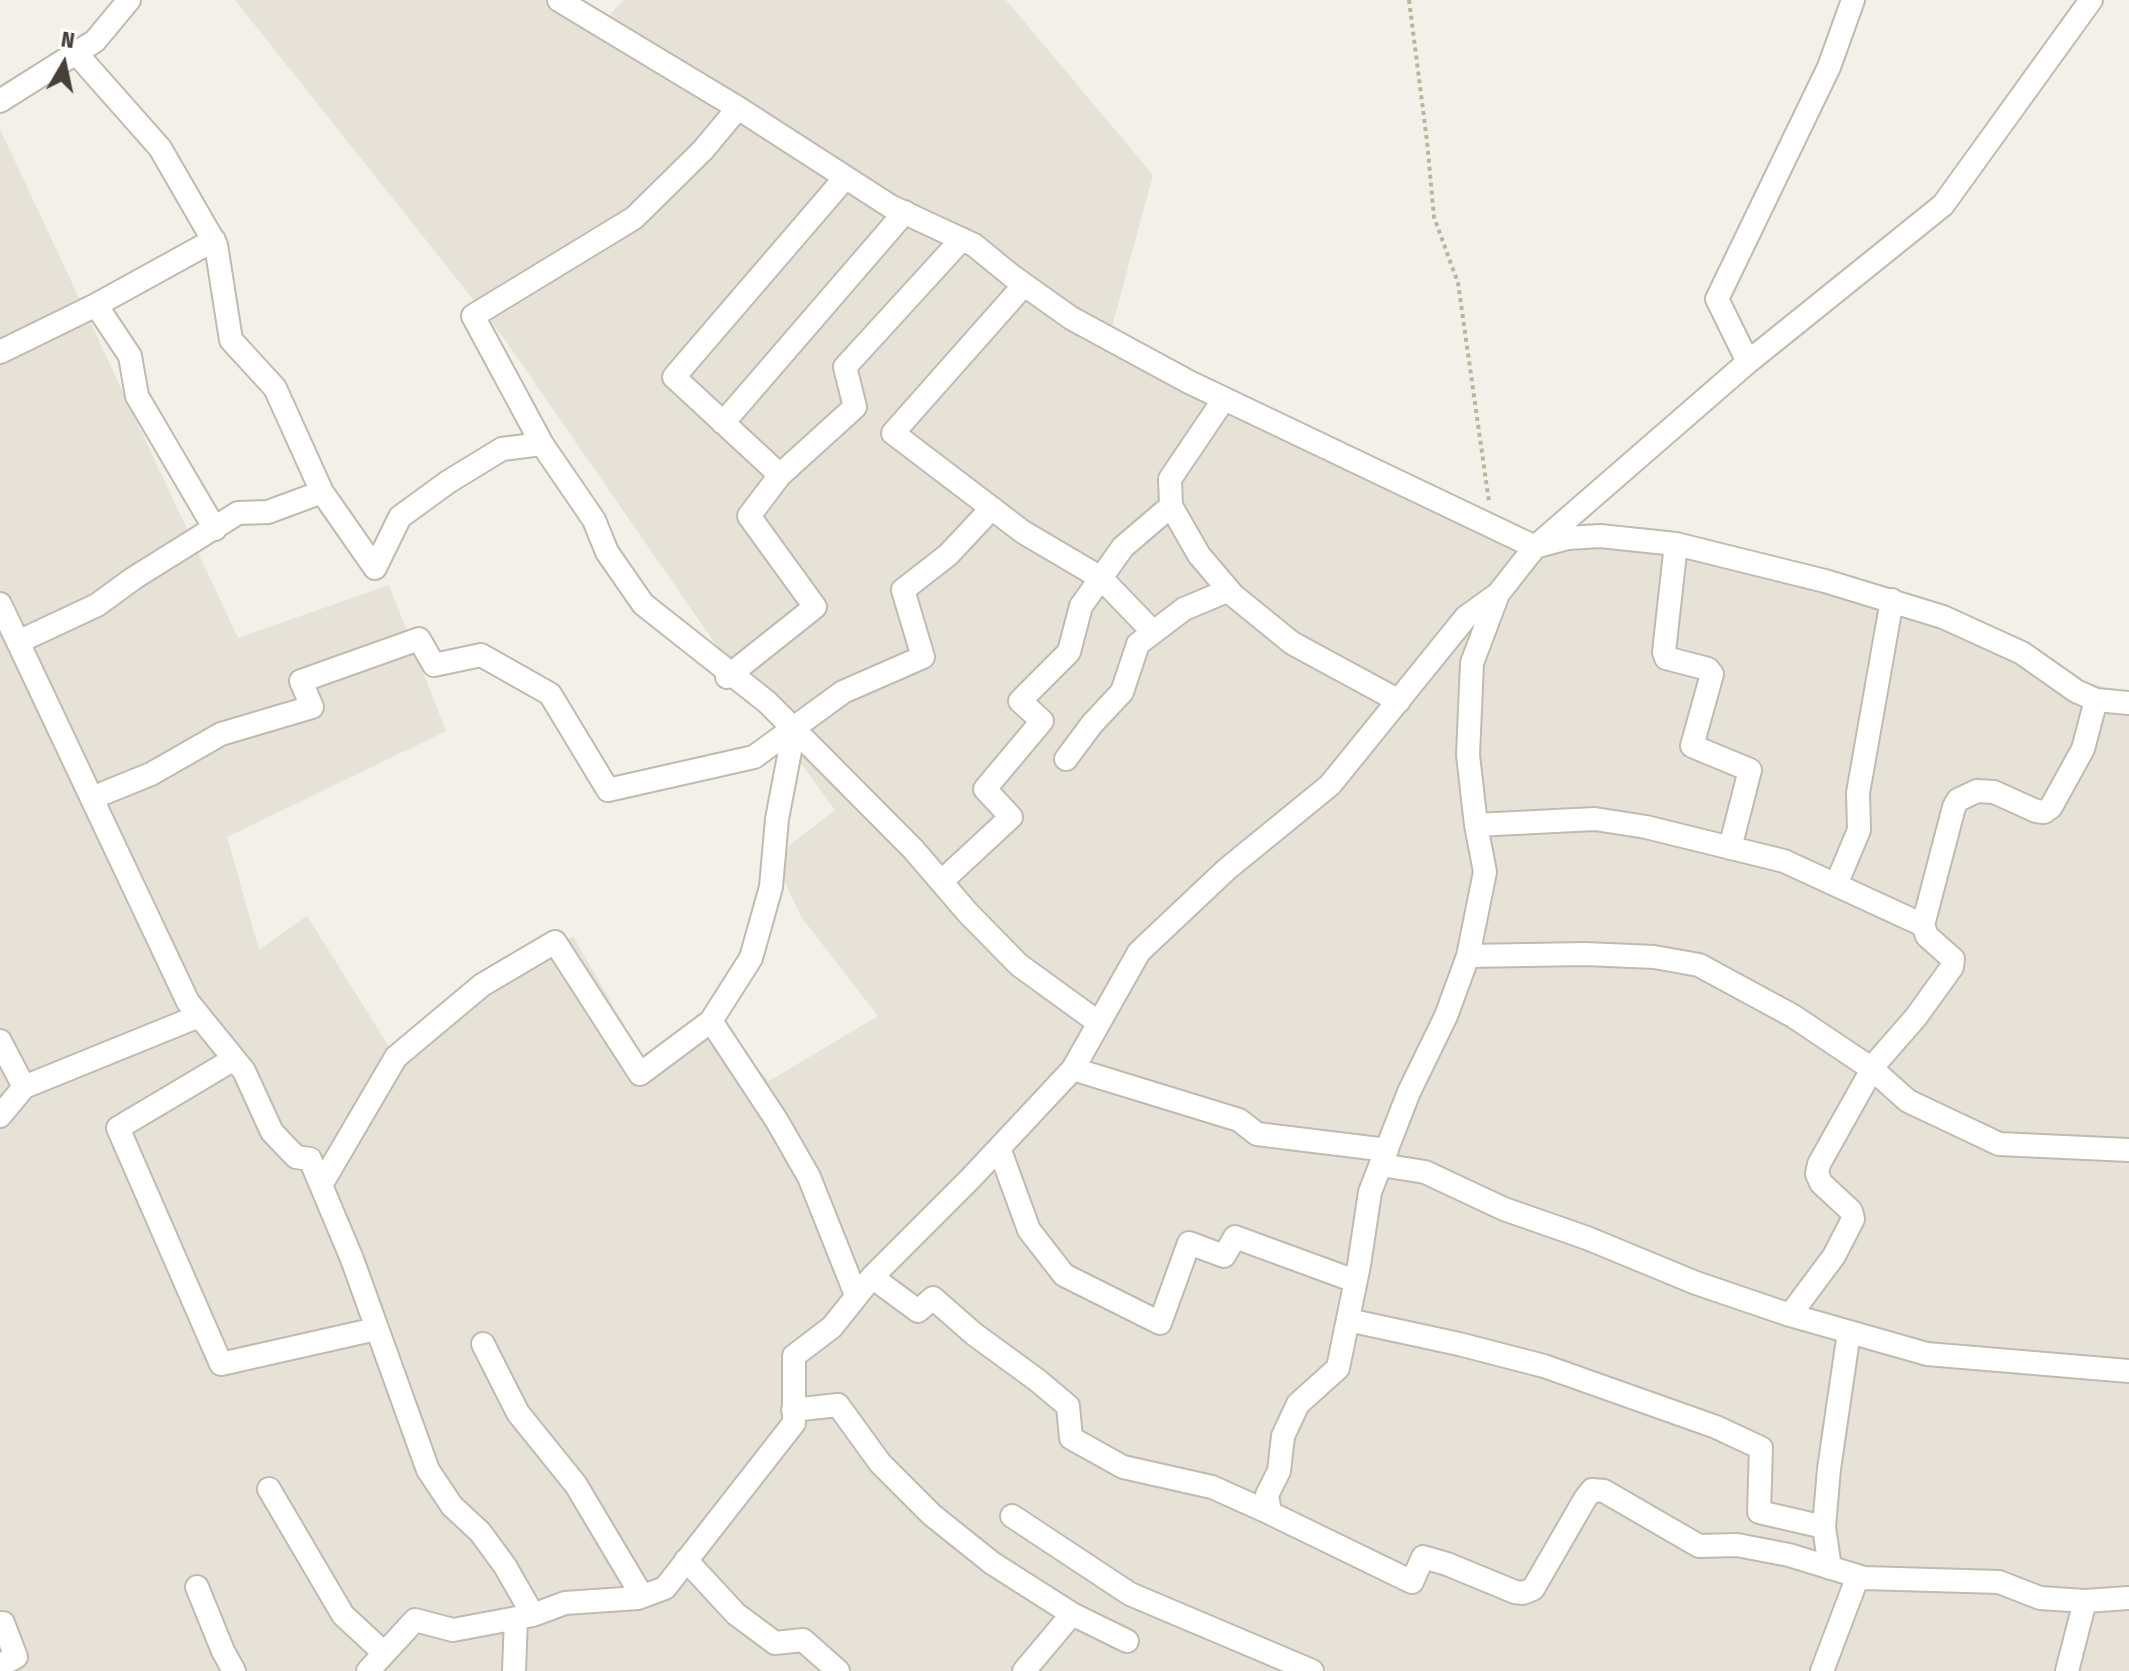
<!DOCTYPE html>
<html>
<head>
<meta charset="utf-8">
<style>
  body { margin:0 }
  #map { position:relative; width:2129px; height:1671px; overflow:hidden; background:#f2f0e8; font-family:"Fira Sans Condensed",sans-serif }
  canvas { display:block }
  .north { position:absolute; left:24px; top:24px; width:80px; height:80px; -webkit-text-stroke:6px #fff; paint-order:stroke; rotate:9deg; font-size:22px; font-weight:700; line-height:32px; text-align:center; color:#454038 }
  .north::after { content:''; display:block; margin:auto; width:28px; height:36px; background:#454038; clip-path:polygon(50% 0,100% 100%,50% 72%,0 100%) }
</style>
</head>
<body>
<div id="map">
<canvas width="2129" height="1671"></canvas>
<div class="north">N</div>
</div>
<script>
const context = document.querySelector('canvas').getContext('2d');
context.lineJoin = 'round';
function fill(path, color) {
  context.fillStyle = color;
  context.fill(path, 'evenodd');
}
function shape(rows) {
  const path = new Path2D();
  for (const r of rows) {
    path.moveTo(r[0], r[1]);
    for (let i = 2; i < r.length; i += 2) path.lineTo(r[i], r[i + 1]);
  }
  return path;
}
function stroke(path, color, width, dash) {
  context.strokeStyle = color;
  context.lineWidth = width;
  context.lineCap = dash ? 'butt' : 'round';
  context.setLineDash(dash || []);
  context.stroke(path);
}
const residential = shape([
  [235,0,568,0,600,25,624,0,1006,0,1153,175,1110,334,1502,531,1635,540,1907,593,2049,672,2129,693,2129,1671,0,1671,0,129,238,638,389,585,446,731,227,837,259,950,307,916,395,1056,573,936,642,1056,711,1021,769,1081,878,1016,802,918,773,858,835,810,741,681,503,337]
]);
const path = shape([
  [1409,0,1427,141,1434,217,1458,283,1489,502]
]);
const minor = shape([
  [559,0,738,108,890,206,974,245,1012,276,1071,318,1189,382,1535,547,1568,538,1600,536,1676,544,1825,581,1943,617,2022,653,2076,691,2096,700,2129,703],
  [76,53,160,148,216,245,231,340,275,388,322,492,375,568,400,517,448,482,502,449,542,444],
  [0,101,95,41,129,0],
  [738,108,703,150,634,218,473,316,542,444,594,520,607,552,643,604,767,702,913,849,968,913,1019,965,1099,1023],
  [1024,285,893,433,1023,532,1101,578,1153,632],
  [96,305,130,356,137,396,215,529],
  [0,352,96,305,214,240],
  [1748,362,1717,299,1829,67,1853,0],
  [723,423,905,212],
  [780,475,674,377,845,178],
  [1171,506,1199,555,1233,595,1292,643,1399,701],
  [1676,544,1664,652,1666,658,1708,669,1712,674,1692,746,1750,770,1730,848],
  [1498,594,1472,663,1468,755,1476,825,1485,872,1468,956,1446,1016,1409,1092,1370,1192,1359,1265,1338,1368,1298,1404,1283,1436,1279,1471,1267,1495,1270,1513,1412,1582,1423,1557,1447,1564,1515,1592,1523,1593,1533,1589,1585,1499,1592,1490,1604,1491,1699,1546,1737,1545,1789,1555,1864,1578,1999,1582,2040,1598,2085,1601,2129,1598],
  [0,604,188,1002,244,1071,272,1132,296,1157,310,1159,352,1259,428,1470,452,1506,480,1532,505,1566,533,1615],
  [18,642,97,605,134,578,238,513,268,512,322,492],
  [727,677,815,607,749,516,780,475,855,407,845,367,962,239],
  [1066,759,1092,724,1122,692,1138,644,1184,609,1229,590],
  [92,798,151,774,221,734,312,707,301,681,419,639,434,665,481,655,550,694,608,790,754,757,843,692,923,657,903,590,948,555,992,508],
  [1476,825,1595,819,1646,827,1784,861,1923,925],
  [941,882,1011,817,985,789,1042,721,1020,701,1069,652,1081,606,1123,547,1171,506,1170,479,1224,399],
  [1836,885,1859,830,1858,793,1892,600],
  [1468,956,1585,954,1654,957,1699,965,1793,1016,1872,1069,1908,1101,1999,1144,2129,1150],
  [711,1021,751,958,771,887,777,819,794,730],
  [0,1041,24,1087],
  [234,1059,118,1128,221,1364,376,1329],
  [1073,1069,1239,1120,1257,1134,1387,1150],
  [0,1116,24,1087,199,1016],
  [999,1148,1029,1230,1064,1275,1160,1323,1189,1243,1224,1256,1235,1237,1355,1281],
  [1381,1165,1425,1172,1504,1209,1587,1238,1696,1283,1790,1315,1927,1354,2129,1371],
  [321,1185,396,1057,482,985,555,942,640,1074,711,1021,777,1121,809,1177,856,1295],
  [872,1277,918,1311,933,1298,974,1334,1037,1380,1068,1406,1071,1438,1123,1467,1212,1487,1270,1513],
  [1790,1315,1834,1256,1853,1219,1851,1211,1821,1183,1817,1174,1819,1164,1875,1064,1916,1017,1952,967,1953,959,1927,936,1923,925,1954,807,1958,800,1977,791,1994,792,2036,811,2044,812,2051,807,2083,749,2096,700],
  [1348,1320,1459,1344,1544,1366,1716,1427,1761,1448,1759,1512,1824,1527,1830,1568],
  [483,1344,518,1413,576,1485,642,1596],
  [793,1410,838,1405,880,1463,932,1515,992,1563,1072,1614,1127,1641],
  [269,1489,343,1615,384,1653],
  [1012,1516,1130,1594,1312,1671],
  [1824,1527,1829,1469,1849,1332],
  [686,1560,736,1614,775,1643,803,1640,838,1671],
  [197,1587,223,1651,234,1671],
  [0,1623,3,1623,16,1657,0,1665],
  [368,1671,415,1620,453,1630,533,1615,565,1603,638,1598,665,1588,794,1423,794,1356,832,1327,872,1277,971,1178,1073,1069,1139,952,1227,869,1330,785,1466,617,1498,594,1535,547,1748,362,1943,205,2091,0],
  [514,1671,516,1618],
  [1024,1671,1072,1614],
  [1822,1671,1858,1576],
  [2067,1671,2085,1601]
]);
fill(residential, '#e6e2d7');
stroke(minor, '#c0baaf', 26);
stroke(path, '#bdb39f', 4, [4, 4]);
stroke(minor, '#fff', 22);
</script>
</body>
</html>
